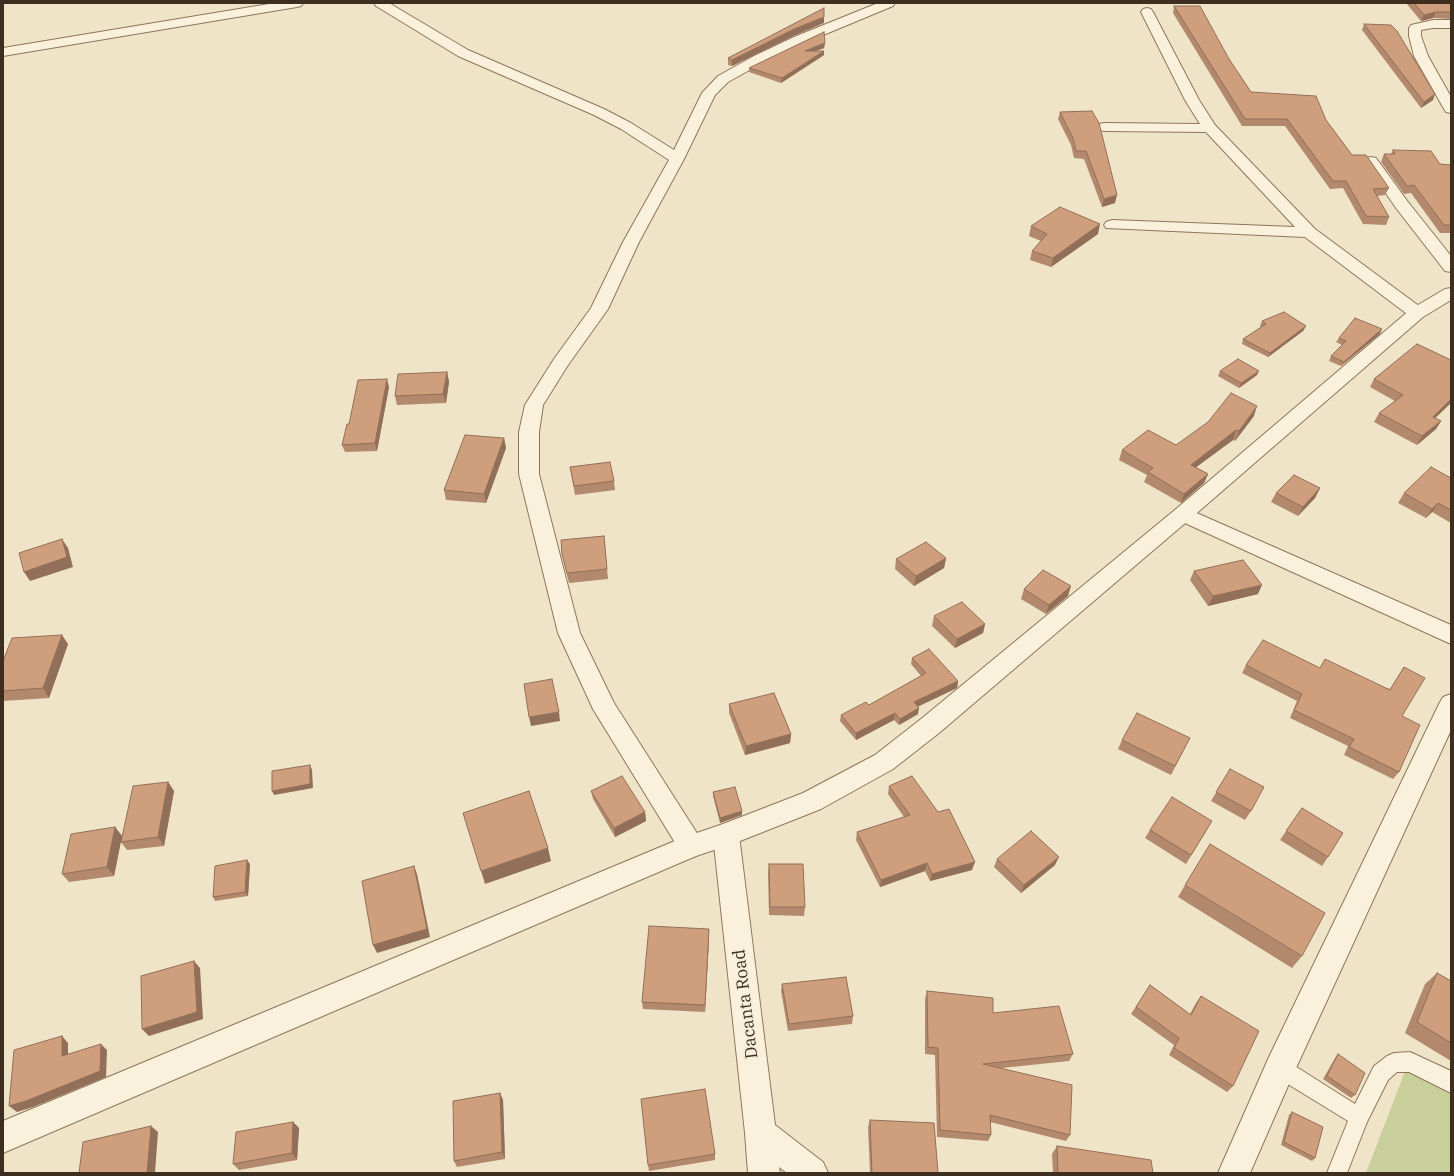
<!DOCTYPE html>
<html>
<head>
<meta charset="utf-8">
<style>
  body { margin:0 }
  #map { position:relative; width:1454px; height:1176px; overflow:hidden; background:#f0e4c8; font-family:"IBM Plex Serif",serif }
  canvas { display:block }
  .frame { position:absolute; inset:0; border:4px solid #3d2e20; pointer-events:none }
</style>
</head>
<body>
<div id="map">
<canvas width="1454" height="1176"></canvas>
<div class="frame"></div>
</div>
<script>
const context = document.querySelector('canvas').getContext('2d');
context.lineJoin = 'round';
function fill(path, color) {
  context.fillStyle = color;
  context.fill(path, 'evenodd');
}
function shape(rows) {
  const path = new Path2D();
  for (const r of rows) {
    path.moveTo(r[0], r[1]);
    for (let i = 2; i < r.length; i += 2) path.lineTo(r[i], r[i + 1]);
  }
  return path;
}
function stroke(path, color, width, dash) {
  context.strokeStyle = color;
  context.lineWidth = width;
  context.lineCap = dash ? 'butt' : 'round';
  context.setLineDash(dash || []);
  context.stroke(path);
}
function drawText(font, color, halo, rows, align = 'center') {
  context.font = font + ' "IBM Plex Serif",serif';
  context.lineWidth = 3.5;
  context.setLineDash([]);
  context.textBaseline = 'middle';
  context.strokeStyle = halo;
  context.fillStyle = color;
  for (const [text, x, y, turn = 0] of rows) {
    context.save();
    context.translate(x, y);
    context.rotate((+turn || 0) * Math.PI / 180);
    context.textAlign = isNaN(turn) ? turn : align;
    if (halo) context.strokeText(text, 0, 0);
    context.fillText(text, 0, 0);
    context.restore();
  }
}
const green = shape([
  [1410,1058,1451,1083,1451,1173,1366,1173]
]);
const service = shape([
  [1410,1052,1451,1071,1451,1093,1409,1072,1397,1072,1388,1080,1367,1122,1347,1173,1327,1173,1348,1121,1273,1075,1270,1068,1273,1061,1280,1058,1287,1061,1355,1104,1374,1066,1387,1056,1394,1053,1410,1052]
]);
const minor = shape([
  [275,3,303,3,301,6,297,7,3,56,3,48,275,3],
  [374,3,389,3,468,50,604,109,631,123,674,150,702,93,718,76,754,56,794,37,878,3,895,3,893,6,804,43,764,62,728,82,715,95,684,159,639,242,608,309,568,365,543,405,539,432,539,474,580,633,614,703,700,838,704,846,700,854,691,858,682,854,593,709,558,633,519,474,519,432,525,405,554,359,591,308,623,242,669,160,621,129,594,115,458,56,376,6,374,3],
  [1147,8,1151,9,1153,12,1199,100,1215,125,1315,229,1423,309,1426,313,1423,317,1417,318,1411,317,1305,237,1106,228,1104,225,1106,222,1112,220,1295,227,1206,132,1104,131,1099,130,1097,127,1099,124,1104,123,1200,124,1185,100,1141,12,1143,9,1147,8],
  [1433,20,1451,20,1451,28,1433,28,1421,30,1421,36,1428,56,1451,97,1451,113,1446,112,1444,109,1414,56,1409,36,1409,28,1411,25,1433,20],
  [1371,157,1376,158,1408,202,1451,256,1451,272,1445,271,1396,208,1364,161,1366,158,1371,157],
  [1183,507,1451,625,1451,644,1176,519,1173,514,1176,509,1183,507],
  [1451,694,1451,730,1291,1079,1250,1173,1218,1173,1269,1057,1439,704,1443,697,1451,694],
  [726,823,735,827,739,835,775,1125,823,1162,828,1173,787,1173,779,1167,780,1173,748,1173,745,1133,713,835,717,827,726,823]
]);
const tertiary = shape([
  [1451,288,1451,300,1423,317,1190,519,939,733,893,769,821,809,735,843,696,856,3,1153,3,1121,682,838,723,824,803,793,875,755,921,719,1176,509,1411,309,1445,289,1451,288]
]);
const wall = shape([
  [1406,3,1451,3,1451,19,1433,18,1421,21],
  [1174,6,1229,59,1251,92,1326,120,1352,155,1389,188,1385,195,1377,196,1389,217,1386,225,1363,224,1343,188,1330,189,1285,126,1242,126,1173,13],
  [824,23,793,36,732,66,728,65,728,58],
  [1364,24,1433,100,1421,108,1362,30],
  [825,43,824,48,816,51,824,51,824,55,781,83,749,72,749,68],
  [1060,112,1099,123,1115,203,1102,207,1084,159,1074,158,1071,145,1058,119],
  [1393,150,1440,164,1451,165,1451,233,1440,233,1411,193,1404,194,1381,162,1384,154,1391,154],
  [1031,226,1098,234,1051,267,1030,260,1032,251,1041,241,1029,236],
  [1262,321,1306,326,1303,331,1268,357,1242,344,1243,339,1261,327,1260,326],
  [1380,334,1341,366,1329,361,1331,356,1342,345,1336,342,1339,338],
  [1417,344,1435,418,1441,421,1436,429,1417,445,1374,422,1379,413,1395,401,1370,387,1374,379],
  [1220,371,1257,375,1239,388,1218,376],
  [447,372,449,382,446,403,397,405,395,396],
  [389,387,377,451,345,452,342,445,349,424],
  [1254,416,1235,441,1233,440,1196,467,1208,474,1204,483,1181,503,1144,482,1147,475,1119,460,1122,450,1176,445],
  [504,438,506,448,486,503,446,500,444,490],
  [570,467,614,481,615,490,575,495],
  [1451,478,1451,523,1432,512,1426,518,1398,503,1404,493],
  [1320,488,1315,498,1298,516,1271,502,1276,493],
  [604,536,608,579,569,583,564,563,562,554],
  [946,558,944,568,914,586,895,569,896,559],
  [1194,571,1258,594,1208,606,1190,580],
  [1024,589,1068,596,1046,614,1021,599],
  [934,616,985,624,983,633,955,648,932,626],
  [68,644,49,698,3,701,3,661],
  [912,658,958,681,957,688,918,706,918,714,899,725,894,720,856,740,840,721,841,715,869,705,921,676,911,664],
  [1246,665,1320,668,1390,689,1404,667,1402,716,1399,772,1393,779,1344,755,1348,746,1290,718,1297,701,1242,673],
  [729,704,791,734,790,743,745,755,729,713],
  [1190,738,1171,775,1118,749,1122,740],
  [1230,769,1251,811,1245,820,1211,801],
  [168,782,174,791,164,846,127,850,121,842],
  [889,786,972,870,930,881,925,871,880,887,856,840,857,832,904,817,888,794],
  [591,791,645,812,646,821,615,837,593,799],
  [713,792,742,811,742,815,720,823,713,796],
  [1302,808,1328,857,1322,866,1280,840],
  [115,827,122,836,114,876,69,882,62,874],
  [1150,830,1207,830,1186,864,1145,838],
  [997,859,1055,865,1021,893,994,867],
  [250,864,248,896,215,901,213,897],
  [769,864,805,907,804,916,769,915,768,873],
  [1185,885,1302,956,1292,968,1178,897],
  [709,938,705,1012,643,1009,642,1002],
  [1437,973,1451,981,1451,1061,1405,1033,1425,984],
  [782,984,853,1016,852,1024,788,1031,781,991],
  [1150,985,1190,1014,1196,1003,1201,996,1233,1086,1227,1092,1169,1055,1174,1045,1131,1014],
  [927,991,993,1013,1073,1054,1069,1061,1002,1068,1070,1135,1066,1141,990,1122,991,1135,988,1141,937,1137,935,1055,925,1054,925,999],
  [1338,1054,1355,1095,1351,1098,1323,1079,1335,1058],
  [500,1093,503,1100,505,1159,457,1167,454,1161],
  [1292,1112,1315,1158,1312,1161,1281,1145,1289,1115],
  [870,1120,938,1173,870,1173,868,1127],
  [293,1122,299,1128,297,1160,239,1170,233,1164],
  [1057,1146,1153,1173,1053,1173,1052,1154],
  [715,1154,715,1160,649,1171,648,1165]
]);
const shadedWall = shape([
  [1436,12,1433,18,1421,21,1424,15],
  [824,17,824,23,793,36,732,66,732,60,794,29],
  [825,43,824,48,804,55,805,51],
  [824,51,824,55,781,83,782,78],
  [1435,94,1433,100,1421,108,1424,102],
  [1117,195,1115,203,1102,207,1104,199],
  [1100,224,1098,234,1051,267,1053,258],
  [1306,326,1303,331,1268,357,1270,353],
  [1382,329,1380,334,1341,366,1344,362],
  [1259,371,1257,375,1239,388,1241,383],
  [447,372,449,382,446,403,443,394],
  [387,379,389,387,377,451,375,443],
  [1451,399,1451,403,1428,425,1433,417],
  [1257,406,1254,416,1235,441,1239,431],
  [1441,421,1436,429,1417,445,1422,436],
  [1236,430,1233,440,1187,474,1191,465],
  [504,438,506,448,486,503,484,494],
  [1208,474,1204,483,1181,503,1184,494],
  [1320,488,1315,498,1298,516,1303,507],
  [1438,503,1432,512,1426,518,1432,509],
  [62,539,68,548,73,567,30,581,24,572],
  [946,558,944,568,914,586,916,576],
  [1262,585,1258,594,1208,606,1213,596],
  [1071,586,1068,596,1046,614,1049,605],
  [985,624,983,633,955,648,957,639],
  [62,635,68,644,49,698,43,688],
  [958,681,957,688,913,709,914,702],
  [919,708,918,714,899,725,900,719],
  [559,712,560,721,531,726,529,717],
  [895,713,894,720,856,740,856,733],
  [791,734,790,743,745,755,746,746],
  [310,765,312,770,313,788,274,795,272,791],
  [168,782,174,791,164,846,158,837],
  [742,811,742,815,720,823,720,818],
  [645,812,646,821,615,837,614,828],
  [115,827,122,836,114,876,107,867],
  [548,848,551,861,485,884,481,871],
  [1059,857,1055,865,1021,893,1024,885],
  [247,860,250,864,248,896,245,892],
  [975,862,972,870,930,881,932,874],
  [927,863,925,871,880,887,881,880],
  [414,866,417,874,430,937,377,953,373,945],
  [709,929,709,938,705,1012,705,1005],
  [194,961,200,968,203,1019,149,1036,142,1029],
  [62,1036,68,1043,68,1061,62,1056],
  [101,1044,107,1050,106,1077,33,1107,17,1112,9,1106],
  [500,1093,503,1100,505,1159,502,1152],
  [293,1122,299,1128,297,1160,292,1153],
  [151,1126,158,1132,155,1173,147,1173]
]);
const building = shape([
  [1414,3,1451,3,1451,12,1436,12,1424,15,1414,3],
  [1174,6,1200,6,1229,59,1251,92,1316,96,1326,120,1352,155,1366,155,1389,188,1373,189,1389,217,1366,216,1346,181,1333,181,1287,119,1245,119,1174,6],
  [824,8,824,17,794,29,732,60,728,58,824,8],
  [1364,24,1391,25,1397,31,1435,94,1424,102,1364,24],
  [824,32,825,43,805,51,824,51,782,78,749,68,824,32],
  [1092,111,1099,123,1117,195,1104,199,1086,151,1076,151,1073,138,1060,112,1092,111],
  [1393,150,1431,151,1440,164,1451,165,1451,225,1444,225,1414,185,1407,186,1384,154,1395,154,1393,150],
  [1060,207,1100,224,1053,258,1032,251,1047,234,1031,226,1060,207],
  [1284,312,1306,326,1270,353,1243,339,1266,324,1262,321,1284,312],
  [1355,318,1382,329,1344,362,1331,356,1346,341,1339,338,1355,318],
  [1417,344,1451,360,1451,399,1433,417,1441,421,1422,436,1379,413,1403,395,1374,379,1417,344],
  [1238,359,1259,371,1241,383,1220,371,1238,359],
  [447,372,443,394,395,396,398,374,447,372],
  [387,379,375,443,342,445,347,424,349,424,358,380,387,379],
  [1231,393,1257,406,1239,431,1236,430,1191,465,1208,474,1184,494,1148,472,1153,468,1122,450,1148,430,1176,445,1208,422,1231,393],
  [465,435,504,438,484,494,444,490,465,435],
  [610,462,614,481,574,486,570,467,610,462],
  [1431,467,1451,478,1451,510,1438,503,1432,509,1404,493,1431,467],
  [1294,475,1320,488,1303,507,1276,493,1294,475],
  [604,536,607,569,567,573,562,554,561,540,604,536],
  [62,539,67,557,24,572,19,553,62,539],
  [926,542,946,558,916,576,896,559,926,542],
  [1243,560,1262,585,1213,596,1194,571,1243,560],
  [1043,570,1071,586,1049,605,1024,589,1043,570],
  [962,602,985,624,957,639,934,616,962,602],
  [62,635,43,688,3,691,3,661,12,638,62,635],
  [1263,640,1320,668,1325,659,1390,690,1404,667,1425,678,1402,716,1420,725,1399,772,1349,747,1354,739,1294,710,1302,694,1246,665,1263,640],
  [929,649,958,681,914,702,919,708,900,719,895,713,856,733,841,715,866,702,869,705,926,673,912,658,929,649],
  [552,679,559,712,529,717,524,684,552,679],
  [774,693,791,734,746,746,729,704,774,693],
  [1137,713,1190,738,1175,766,1122,740,1137,713],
  [310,765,310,784,272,791,272,771,310,765],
  [1230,769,1264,787,1251,811,1216,792,1230,769],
  [622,776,645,812,614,828,591,791,622,776],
  [912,776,938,812,949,809,975,862,932,874,927,863,881,880,857,832,910,815,889,786,912,776],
  [168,782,158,837,121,842,133,786,168,782],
  [735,787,742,811,720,818,713,792,735,787],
  [529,791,548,848,481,871,463,813,529,791],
  [1172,797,1212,821,1191,855,1150,830,1172,797],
  [1302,808,1343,833,1328,857,1286,831,1302,808],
  [115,827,107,867,62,874,71,834,115,827],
  [1031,831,1059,857,1024,885,997,859,1031,831],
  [1210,844,1325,913,1302,956,1185,885,1210,844],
  [247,860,245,892,213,897,215,866,247,860],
  [769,864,803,864,805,907,770,907,769,864],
  [414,866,427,929,373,945,362,881,414,866],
  [649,926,709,929,705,1005,642,1002,649,926],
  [194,961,197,1012,142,1029,141,976,194,961],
  [1437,973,1451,981,1451,1043,1417,1022,1437,973],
  [846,977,853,1016,789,1024,782,984,846,977],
  [1150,985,1191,1015,1201,996,1259,1031,1233,1086,1174,1048,1179,1038,1136,1007,1150,985],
  [927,991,993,998,993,1013,1059,1006,1073,1054,983,1064,1072,1085,1070,1135,990,1115,991,1135,940,1130,938,1048,928,1047,927,991],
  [62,1036,62,1056,101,1044,100,1071,26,1101,9,1106,14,1050,62,1036],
  [1338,1054,1365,1073,1355,1095,1327,1076,1338,1054],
  [705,1089,715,1154,648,1165,641,1099,705,1089],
  [500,1093,502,1152,454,1161,453,1101,500,1093],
  [1292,1112,1323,1127,1315,1158,1284,1142,1292,1112],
  [870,1120,934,1123,938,1173,872,1173,870,1120],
  [293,1122,292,1153,233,1164,236,1132,293,1122],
  [151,1126,147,1173,79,1173,83,1142,151,1126],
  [1057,1146,1151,1160,1153,1173,1058,1173,1057,1146]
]);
const nearStreetnames = [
  ["Dacanta Road",746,1004,-97]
];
fill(green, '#c9cf9b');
stroke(service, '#8d765c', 2);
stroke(minor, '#8d765c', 2);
stroke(tertiary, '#8d765c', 2);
fill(service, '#faf1dc');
fill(minor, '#faf1dc');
fill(tertiary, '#faf1dc');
fill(wall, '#b2896c');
fill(shadedWall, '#916f58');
fill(building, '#cf9f7d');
stroke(building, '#916f58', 1);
drawText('17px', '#3d2e20', '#f7eed8', nearStreetnames);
</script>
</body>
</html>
